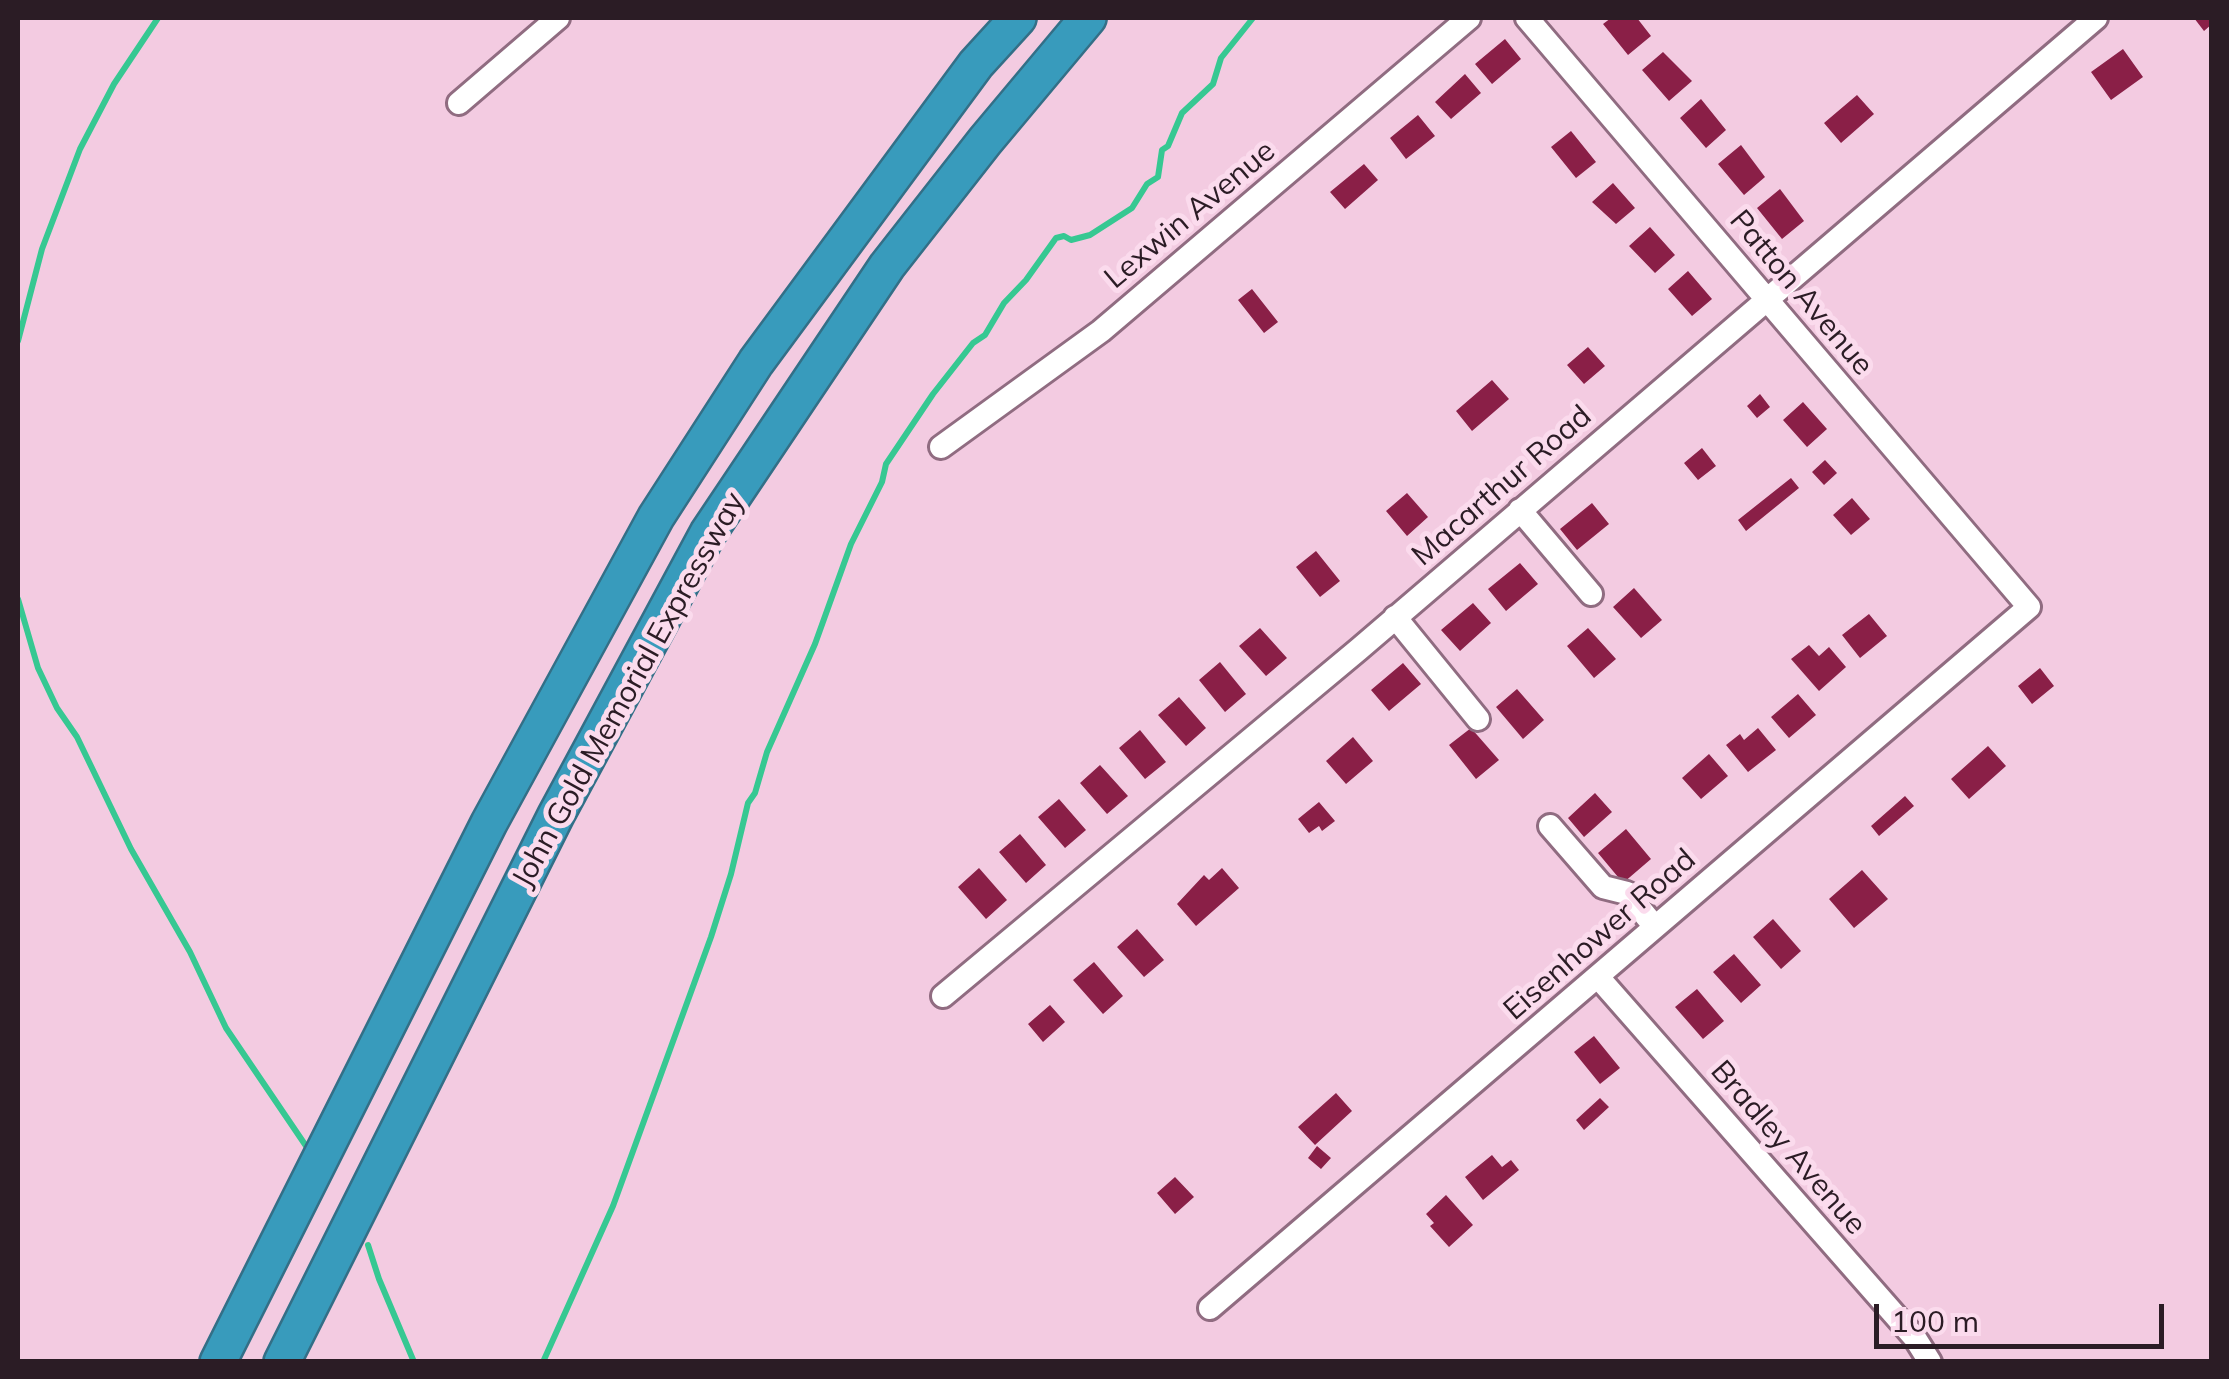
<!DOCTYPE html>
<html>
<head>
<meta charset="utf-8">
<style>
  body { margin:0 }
  #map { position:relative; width:2229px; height:1379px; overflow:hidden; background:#f3cbe1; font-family:Mulish,sans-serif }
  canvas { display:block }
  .frame { position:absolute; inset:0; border:20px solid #2b1c25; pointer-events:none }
  .scale { position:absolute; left:1874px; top:1304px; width:290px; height:45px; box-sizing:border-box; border:5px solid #2b1c25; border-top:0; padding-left:12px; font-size:30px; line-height:35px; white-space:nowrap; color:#2b1c25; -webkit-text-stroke:8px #fbdbed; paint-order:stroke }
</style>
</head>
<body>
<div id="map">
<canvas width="2229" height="1379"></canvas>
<div class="frame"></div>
<div class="scale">100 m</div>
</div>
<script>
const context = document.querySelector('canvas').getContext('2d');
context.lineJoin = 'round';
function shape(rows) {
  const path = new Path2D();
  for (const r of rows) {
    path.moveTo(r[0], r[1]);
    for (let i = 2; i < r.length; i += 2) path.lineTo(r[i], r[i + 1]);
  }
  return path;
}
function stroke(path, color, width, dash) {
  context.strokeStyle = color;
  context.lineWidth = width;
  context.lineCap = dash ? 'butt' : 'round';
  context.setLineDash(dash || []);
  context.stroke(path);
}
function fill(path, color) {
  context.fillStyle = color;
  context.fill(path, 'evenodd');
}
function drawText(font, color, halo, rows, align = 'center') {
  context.font = font + ' Mulish,sans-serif';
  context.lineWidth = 10;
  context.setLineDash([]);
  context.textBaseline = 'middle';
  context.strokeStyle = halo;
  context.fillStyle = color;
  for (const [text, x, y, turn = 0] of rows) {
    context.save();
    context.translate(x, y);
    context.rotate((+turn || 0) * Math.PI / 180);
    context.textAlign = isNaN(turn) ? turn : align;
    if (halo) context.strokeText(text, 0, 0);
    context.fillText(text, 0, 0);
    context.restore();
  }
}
const stream = shape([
  [18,341,42,249,80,149,114,84,158,18],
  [18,599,38,668,57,708,77,737,131,849,190,952,226,1028,306,1146],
  [368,1245,379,1279,414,1362],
  [543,1362,613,1206,711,937,731,874,748,803,755,793,767,752,815,644,851,544,882,482,886,464,933,394,973,343,985,335,1004,303,1026,280,1056,238,1064,236,1071,240,1090,235,1132,208,1147,184,1158,177,1162,150,1168,146,1182,113,1213,84,1221,58,1253,18]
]);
const building = shape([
  [1611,18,1637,18,1651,36,1628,55,1603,24],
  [2194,18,2212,18,2212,24,2204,31],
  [1505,39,1521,59,1492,84,1475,64],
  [2123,49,2143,77,2111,100,2091,72],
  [1663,52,1692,81,1669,101,1642,70],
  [1465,74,1481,93,1451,119,1435,102],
  [1857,95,1874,114,1841,143,1824,123],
  [1701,99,1726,130,1706,148,1680,118],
  [1418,115,1435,136,1406,159,1390,138],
  [1571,131,1596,162,1576,178,1551,147],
  [1741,145,1765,177,1744,195,1718,164],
  [1364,164,1378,180,1345,209,1330,192],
  [1613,183,1635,208,1616,224,1592,202],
  [1780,189,1804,221,1782,239,1757,208],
  [1650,227,1675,255,1655,273,1629,246],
  [1688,271,1712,299,1692,316,1668,289],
  [1252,289,1278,322,1264,333,1238,300],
  [1588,347,1605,366,1584,384,1567,365],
  [1492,380,1509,399,1472,431,1456,411],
  [1760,394,1770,407,1757,418,1747,406],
  [1803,402,1827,429,1807,447,1783,420],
  [1702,448,1716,466,1698,480,1684,463],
  [1825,460,1837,473,1824,485,1812,472],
  [1791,478,1799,488,1746,531,1738,520],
  [1407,493,1428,517,1407,536,1386,511],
  [1852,498,1870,519,1851,535,1833,515],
  [1592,503,1609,524,1577,550,1560,529],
  [1316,551,1340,581,1320,597,1296,567],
  [1520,563,1538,584,1506,611,1488,589],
  [1634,588,1662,620,1641,638,1613,607],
  [1473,603,1491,623,1460,651,1441,630],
  [1869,614,1887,636,1860,658,1842,635],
  [1260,628,1287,658,1266,676,1239,646],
  [1588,628,1616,659,1594,678,1567,646],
  [1809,645,1819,656,1829,647,1846,667,1819,691,1791,659],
  [1220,662,1246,694,1225,712,1199,680],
  [1403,663,1421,684,1389,711,1371,690],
  [2040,668,2054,686,2032,704,2018,686],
  [1517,689,1544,720,1523,739,1496,707],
  [1798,694,1816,715,1789,738,1771,717],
  [1179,697,1206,728,1186,746,1158,715],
  [1471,728,1499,760,1476,779,1449,745],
  [1758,728,1776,750,1748,772,1726,745,1740,734,1744,740],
  [1140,730,1166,762,1145,779,1119,748],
  [1353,737,1373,761,1346,784,1326,761],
  [1988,746,2006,766,1969,799,1951,779],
  [1709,754,1728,776,1701,799,1682,778],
  [1100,765,1128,796,1107,814,1080,783],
  [1595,793,1612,812,1584,837,1568,818],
  [1905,796,1914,806,1879,836,1871,826],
  [1059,799,1086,830,1065,848,1038,817],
  [1319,802,1335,821,1322,831,1319,826,1309,833,1298,819],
  [1626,829,1651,859,1623,883,1598,853],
  [1020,834,1046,865,1026,883,999,852],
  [979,868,1007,900,986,919,958,887],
  [1222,868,1239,888,1196,926,1177,904,1204,875,1209,880],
  [1862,870,1888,899,1854,928,1829,899],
  [1773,919,1801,951,1781,969,1753,937],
  [1137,929,1164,960,1144,977,1117,947],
  [1734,954,1761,985,1741,1003,1713,972],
  [1094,962,1123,996,1103,1014,1073,980],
  [1697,989,1724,1021,1703,1039,1675,1007],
  [1050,1005,1065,1022,1043,1042,1028,1024],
  [1594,1036,1620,1068,1600,1084,1574,1052],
  [1336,1093,1352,1111,1315,1145,1298,1127],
  [1600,1098,1609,1107,1584,1130,1576,1120],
  [1317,1146,1331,1158,1321,1169,1308,1158],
  [1492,1155,1502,1167,1511,1160,1519,1170,1483,1200,1465,1177],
  [1175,1177,1194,1197,1175,1214,1157,1193],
  [1446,1195,1473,1225,1449,1247,1430,1226,1434,1223,1426,1214]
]);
const minor = shape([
  [459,103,558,18],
  [941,447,1101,331,1469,18],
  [1520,510,1591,594],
  [1395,617,1478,719],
  [1550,826,1603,887,1627,893,1655,927],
  [1598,977,1915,1338,1930,1362],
  [943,996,1358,650,2096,18],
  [1210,1308,2029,607,1527,18]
]);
const highway = shape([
  [218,1362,489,823,656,517,756,362,976,64,1018,18],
  [282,1362,556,815,708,533,887,266,985,141,1088,18]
]);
const streetNames = [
  ["Lexwin Avenue",1190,215,-40],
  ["Patton Avenue",1801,293,50],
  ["Macarthur Road",1502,486,-41],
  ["John Gold Memorial Expressway",629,690,-61],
  ["Eisenhower Road",1600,935,-41],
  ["Bradley Avenue",1788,1148,49]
];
stroke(stream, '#36c892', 6);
fill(building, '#8a1f47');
stroke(minor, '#906c81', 28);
stroke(highway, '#336f87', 40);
stroke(minor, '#fff', 22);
stroke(highway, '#389bbc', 35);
drawText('30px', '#2b1c25', '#fbdbed', streetNames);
</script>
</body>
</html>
